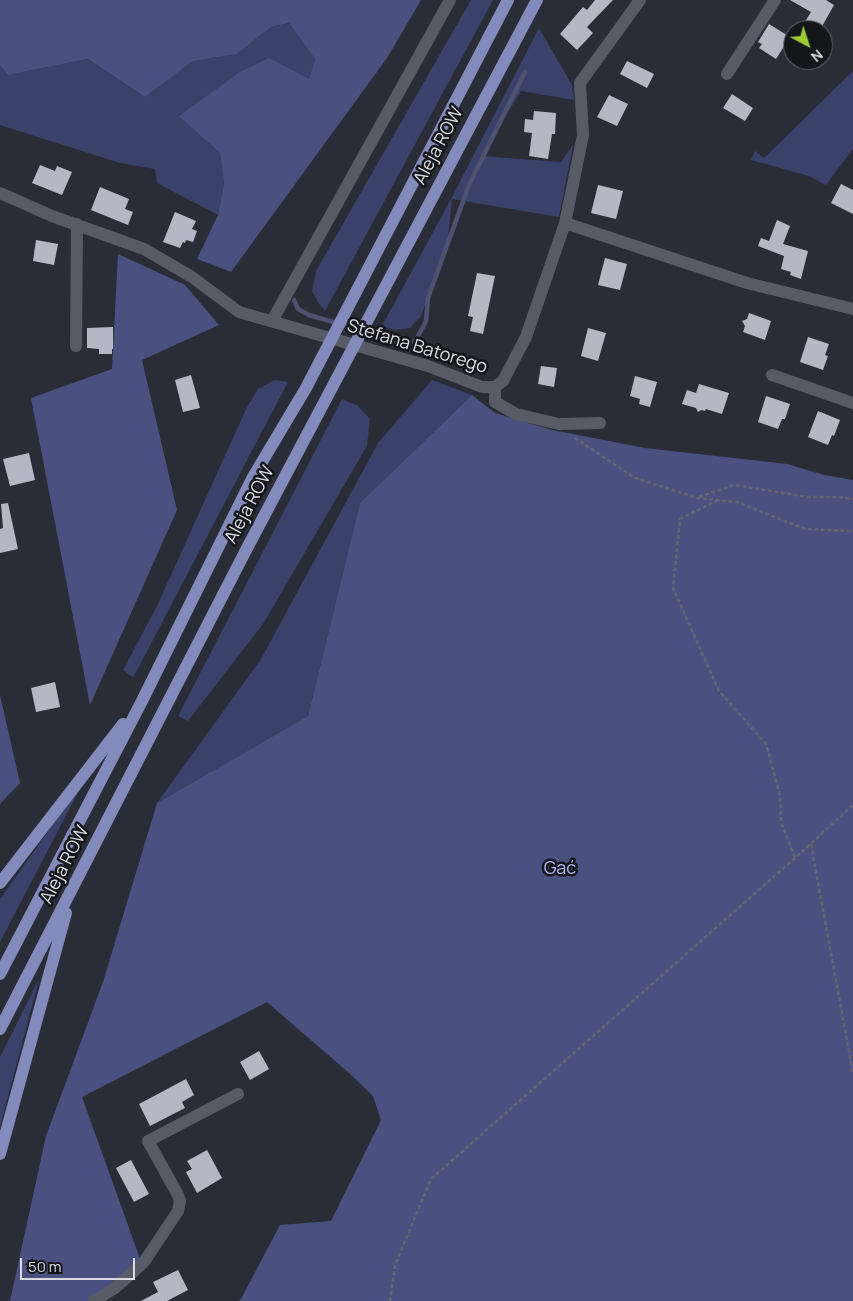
<!DOCTYPE html>
<html>
<head>
<meta charset="utf-8">
<style>
  body { margin:0 }
  #map { position:relative; width:853px; height:1301px; overflow:hidden; background:#2b2d36; font-family:Manrope,sans-serif }
  canvas { display:block }
  .north { position:absolute; left:783px; top:20px; width:50px; height:50px; box-sizing:border-box; background:#15161a; border:1px solid #64656a; border-radius:50%; rotate:140deg; font-size:14px; font-weight:700; line-height:20px; text-align:center; color:#dbdce2 }
  .north::after { content:''; display:block; margin:auto; width:18px; height:22px; background:#9bcb32; clip-path:polygon(50% 0,100% 100%,50% 72%,0 100%) }
  .scale { position:absolute; left:20px; top:1258px; width:115px; height:22px; box-sizing:border-box; border:2px solid #dbdce2; border-top:0; padding-left:6px; font-size:15px; line-height:18px; white-space:nowrap; color:#dbdce2; -webkit-text-stroke:4px #15161a; paint-order:stroke }
</style>
</head>
<body>
<div id="map">
<canvas width="853" height="1301"></canvas>
<div class="north">N</div>
<div class="scale">50 m</div>
</div>
<script>
const context = document.querySelector('canvas').getContext('2d');
context.lineJoin = 'round';
function fill(path, color) {
  context.fillStyle = color;
  context.fill(path, 'evenodd');
}
function shape(rows) {
  const path = new Path2D();
  for (const r of rows) {
    path.moveTo(r[0], r[1]);
    for (let i = 2; i < r.length; i += 2) path.lineTo(r[i], r[i + 1]);
  }
  return path;
}
function stroke(path, color, width, dash) {
  context.strokeStyle = color;
  context.lineWidth = width;
  context.lineCap = dash ? 'butt' : 'round';
  context.setLineDash(dash || []);
  context.stroke(path);
}
function drawText(font, color, halo, rows, align = 'center') {
  context.font = font + ' Manrope,sans-serif';
  context.lineWidth = 5;
  context.setLineDash([]);
  context.textBaseline = 'middle';
  context.strokeStyle = halo;
  context.fillStyle = color;
  for (const [text, x, y, turn = 0] of rows) {
    context.save();
    context.translate(x, y);
    context.rotate((+turn || 0) * Math.PI / 180);
    context.textAlign = isNaN(turn) ? turn : align;
    if (halo) context.strokeText(text, 0, 0);
    context.fillText(text, 0, 0);
    context.restore();
  }
}
const green = shape([
  [471,0,493,0,325,311,319,304,312,291,316,271],
  [289,23,315,59,309,80,179,115,220,153,224,183,218,215,157,183,155,169,120,163,0,125,0,66,8,75,88,59,145,97,193,61,237,54,271,27],
  [539,28,572,85,574,100,521,91,481,156,561,162,573,145,559,217,452,199,447,247,421,316,410,328,395,330,382,326,451,199],
  [853,71,853,149,826,185,809,176,751,160,755,151,764,158],
  [274,380,288,382,133,678,123,670,157,606,247,407,258,389],
  [432,380,472,395,360,503,308,716,157,803,261,659,378,443],
  [342,399,358,406,370,419,367,446,263,624,188,721,178,716],
  [84,781,0,942,0,899],
  [39,979,0,1127,0,1057]
]);
const forest = shape([
  [0,0,421,0,387,58,231,272,197,259,218,215,224,183,220,153,179,116,240,72,269,58,309,79,315,59,289,23,271,27,237,54,193,61,145,97,88,59,8,75,0,66],
  [118,254,185,285,219,325,142,360,177,510,90,705,31,398,112,369],
  [472,395,495,413,552,430,645,448,787,464,824,475,853,480,853,1301,238,1301,241,1299,280,1225,331,1221,381,1120,373,1096,349,1073,267,1002,82,1097,144,1270,101,1301,10,1301,46,1136,103,982,157,803,308,716,360,503],
  [0,695,20,783,0,804]
]);
const stream = shape([
  [294,300,298,309,309,315,405,343,411,343,416,340,426,321,428,298,469,185,525,72]
]);
const building = shape([
  [595,0,613,0,587,27,593,33,577,50,560,34,583,7,587,10],
  [790,0,826,0,834,5,820,30,800,30,811,12],
  [769,24,790,37,776,59,759,48,762,44,758,42],
  [627,61,654,74,647,88,620,74],
  [732,94,753,108,745,121,723,108],
  [609,95,628,104,617,126,597,117],
  [534,111,556,113,555,134,552,134,548,159,529,156,532,133,524,132,525,119,533,120],
  [40,165,55,171,57,166,72,172,62,195,32,183],
  [841,184,853,190,853,214,831,203],
  [598,185,623,191,616,219,591,213],
  [100,187,129,199,125,209,133,212,128,225,91,210],
  [175,212,196,221,192,229,197,231,193,242,186,240,185,243,183,242,180,248,163,242],
  [777,220,790,226,783,244,808,251,801,279,790,275,791,272,781,269,784,256,758,246,761,238,769,241],
  [36,240,58,244,54,265,33,261],
  [605,258,627,264,620,290,598,285],
  [477,273,495,276,483,334,470,331,473,317,468,316],
  [749,313,771,321,765,340,743,332,745,326,742,321,747,319],
  [113,327,113,349,112,349,112,354,99,354,99,349,87,348,87,328],
  [588,328,606,333,598,361,581,356],
  [808,337,829,344,825,355,828,356,823,370,800,362],
  [541,366,557,368,554,387,538,384],
  [191,375,200,408,183,412,175,380],
  [635,376,657,382,650,407,639,404,640,399,630,396],
  [699,384,729,393,722,414,706,409,705,411,701,410,698,412,696,408,682,404,687,390,696,393],
  [766,396,790,404,785,419,782,419,778,429,758,422],
  [818,411,840,420,834,436,832,435,828,445,808,437],
  [29,453,35,480,10,486,3,459],
  [8,503,18,549,0,553,0,529,3,528,1,504],
  [55,682,60,707,36,712,31,688],
  [259,1051,269,1069,250,1080,240,1062],
  [186,1079,194,1095,182,1102,185,1108,150,1126,139,1104],
  [207,1150,222,1178,197,1193,186,1172,192,1169,187,1161],
  [131,1160,149,1194,134,1202,116,1168],
  [178,1270,188,1290,167,1301,141,1301,158,1292,153,1282]
]);
const path = shape([
  [575,438,635,478,697,498,737,502,805,529,853,531],
  [699,497,734,485,808,497,838,497,853,499],
  [718,500,680,519,673,588,719,691,766,744,780,795,781,822,795,858],
  [811,844,853,1073],
  [390,1301,395,1265,431,1179,795,858,853,805]
]);
const minor = shape([
  [727,74,775,0],
  [0,193,52,216,144,249,192,277,239,312,428,366,482,387,495,387,503,381,526,337,565,223,583,135,580,83,640,0],
  [565,223,747,283,853,309],
  [272,321,450,0],
  [76,346,77,224],
  [772,375,853,403],
  [495,387,495,402,516,414,559,424,600,423],
  [94,1301,115,1288,144,1262,178,1211,180,1201,178,1195,148,1141,238,1094]
]);
const major = shape([
  [0,883,123,724],
  [0,974,142,701,253,477,306,388,508,0],
  [0,1029,245,552,537,0],
  [0,1154,66,913]
]);
const streetNames = [
  ["Aleja ROW",439,146,-62],
  ["Stefana Batorego",417,347,17],
  ["Aleja ROW",250,505,-62],
  ["Aleja ROW",65,865,-63]
];
const parkNames = [
  ["Gać",560,869]
];
fill(green, '#3a416b');
fill(forest, '#4a5181');
stroke(stream, '#4f5170', 4.5);
fill(building, '#b5b8c4');
stroke(path, '#63656d', 2.5, [4, 2.5]);
stroke(minor, '#585b65', 12);
stroke(major, '#828bbc', 12);
drawText('18px', '#dbdce2', '#15161a', streetNames);
drawText('18px', '#aebaf6', '#15161a', parkNames);
</script>
</body>
</html>
